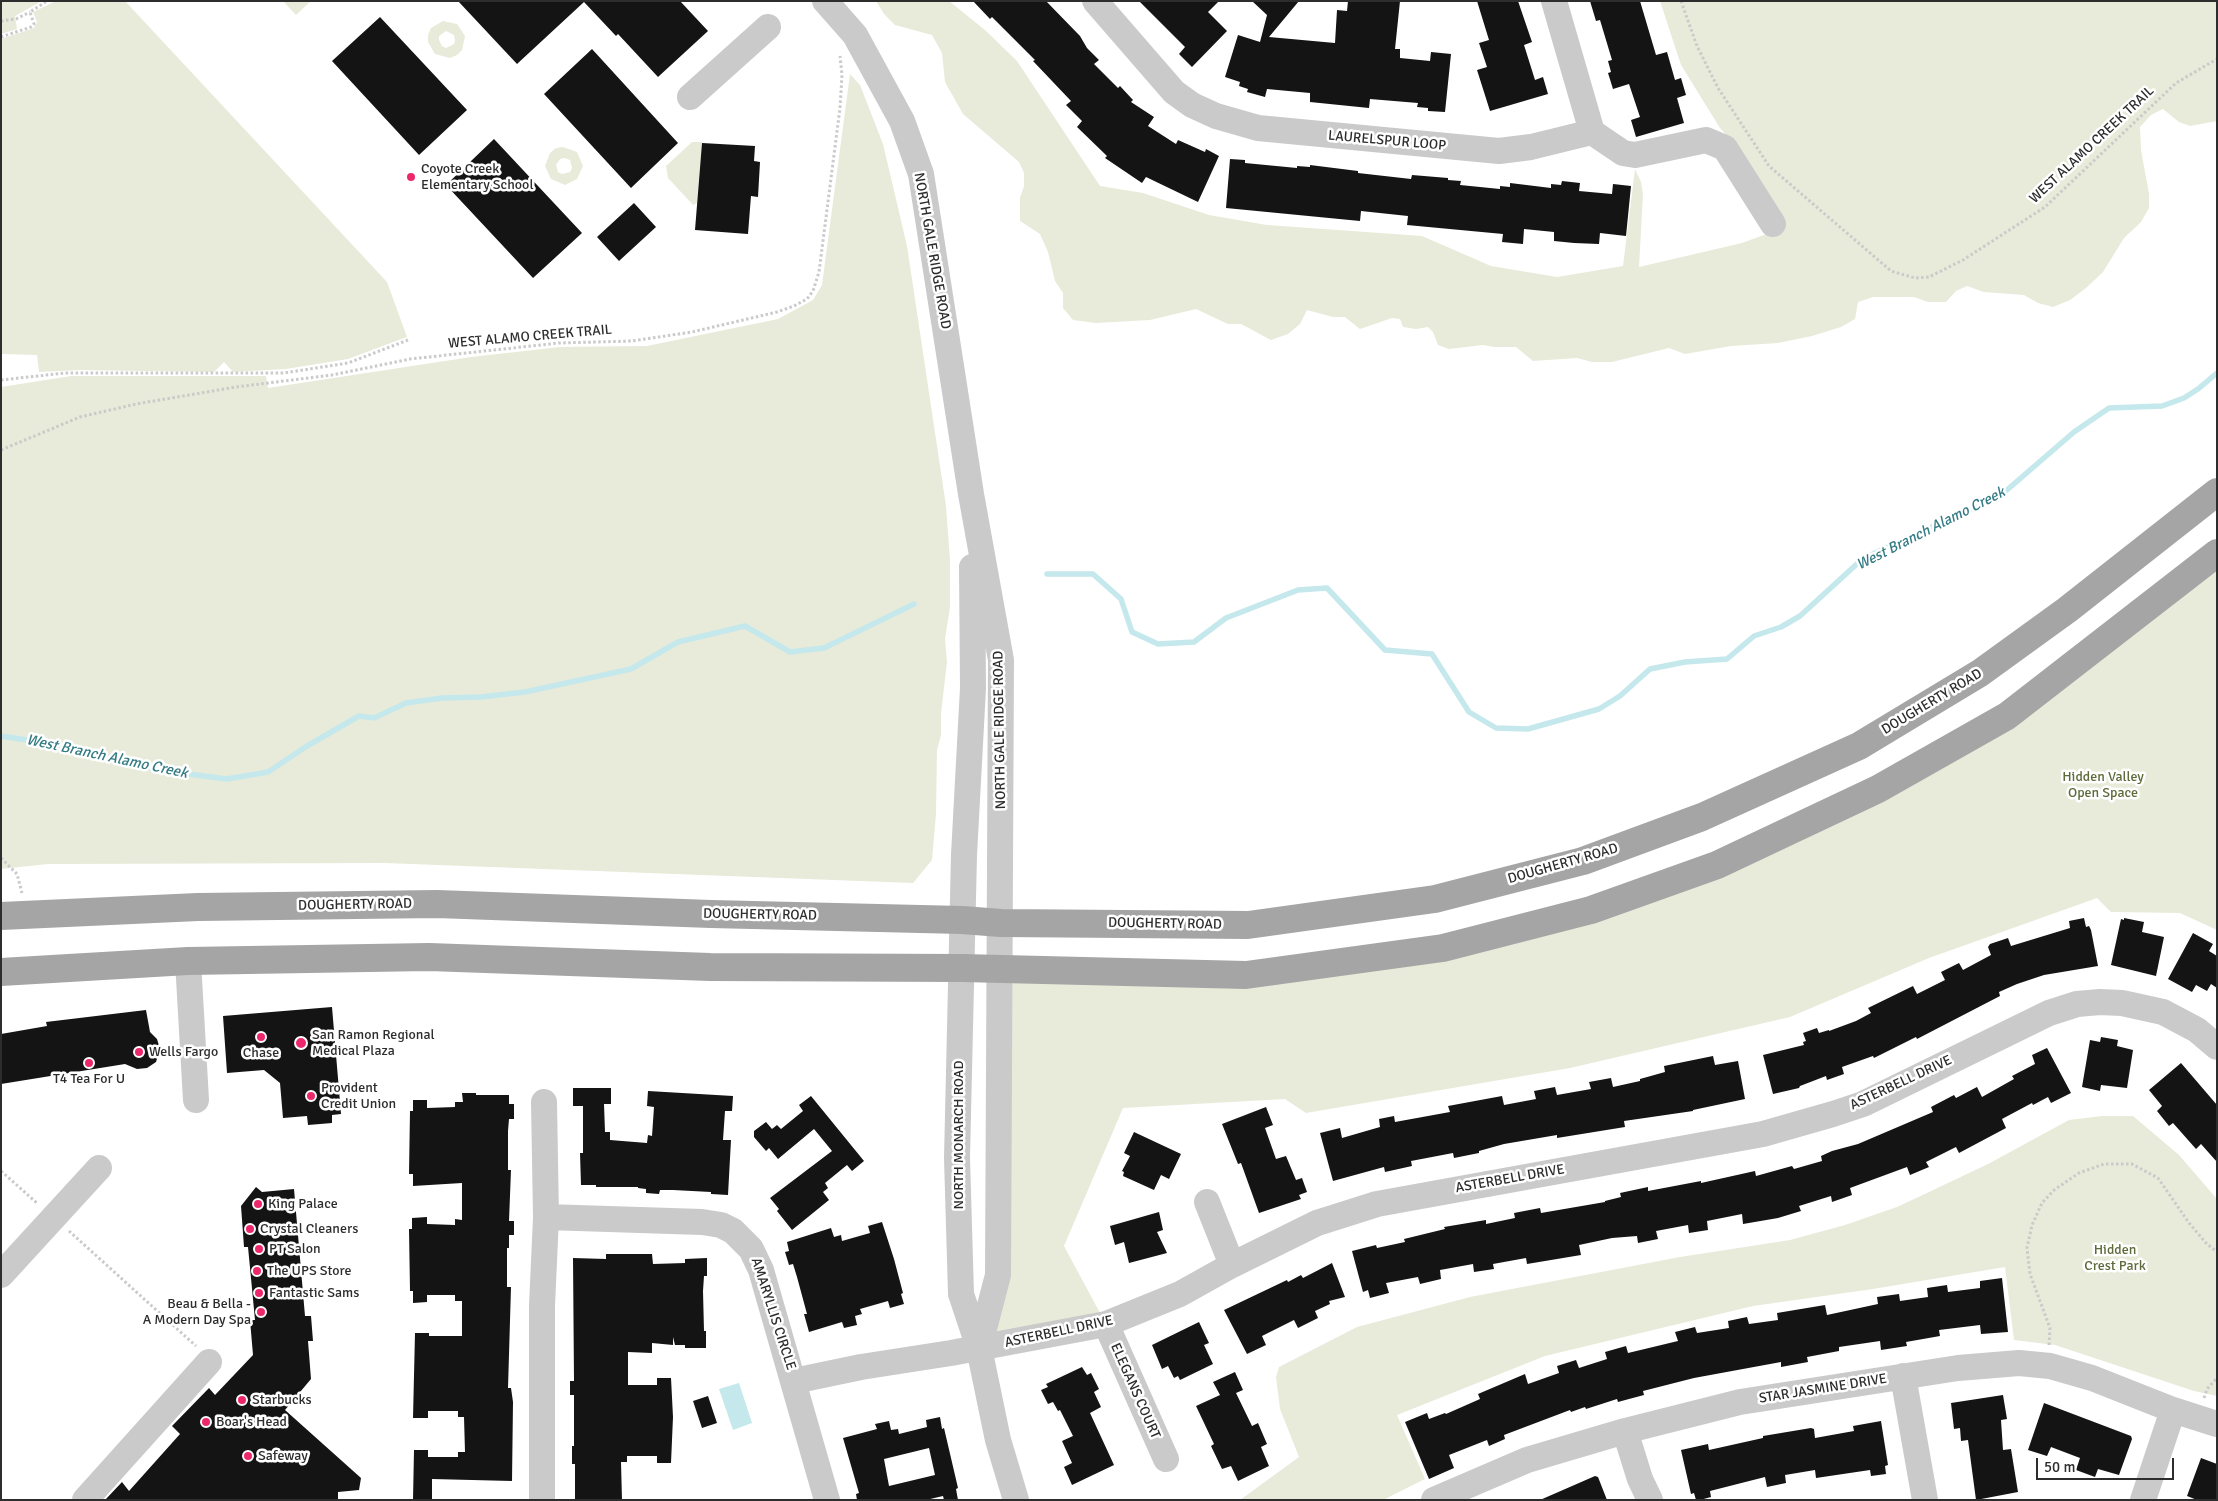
<!DOCTYPE html>
<html>
<head>
<meta charset="utf-8">
<style>
  body { margin:0 }
  #map { position:relative; width:2218px; height:1501px; overflow:hidden; background:#fff; font-family:Signika,sans-serif }
  canvas { display:block }
  .frame { position:absolute; inset:0; border:2px solid #2d2d2d; pointer-events:none }
  .scale { position:absolute; left:2036px; top:1458px; width:138px; height:22px; box-sizing:border-box; border:2px solid #2d2d2d; border-top:0; padding-left:6px; font-size:15px; line-height:18px; white-space:nowrap; color:#2d2d2d; -webkit-text-stroke:4px #fff; paint-order:stroke }
</style>
</head>
<body>
<div id="map">
<canvas width="2218" height="1501"></canvas>
<div class="frame"></div>
<div class="scale">50 m</div>
</div>
<script>
const context = document.querySelector('canvas').getContext('2d');
context.lineJoin = 'round';
function fill(path, color) {
  context.fillStyle = color;
  context.fill(path, 'evenodd');
}
function shape(rows) {
  const path = new Path2D();
  for (const r of rows) {
    path.moveTo(r[0], r[1]);
    for (let i = 2; i < r.length; i += 2) path.lineTo(r[i], r[i + 1]);
  }
  return path;
}
function stroke(path, color, width, dash) {
  context.strokeStyle = color;
  context.lineWidth = width;
  context.lineCap = dash ? 'butt' : 'round';
  context.setLineDash(dash || []);
  context.stroke(path);
}
function drawText(font, color, halo, rows, align = 'center') {
  context.font = font + ' Signika,sans-serif';
  context.lineWidth = 5;
  context.setLineDash([]);
  context.textBaseline = 'middle';
  context.strokeStyle = halo;
  context.fillStyle = color;
  for (const [text, x, y, turn = 0] of rows) {
    context.save();
    context.translate(x, y);
    context.rotate((+turn || 0) * Math.PI / 180);
    context.textAlign = isNaN(turn) ? turn : align;
    if (halo) context.strokeText(text, 0, 0);
    context.fillText(text, 0, 0);
    context.restore();
  }
}
const green = shape([
  [1,1,42,1,15,16,17,29,1,34],
  [56,1,125,1,387,282,407,337,348,359,286,369,233,372,224,362,214,372,79,370,39,372,37,355,1,354,1,39,34,28,37,22,33,12],
  [283,1,311,1,296,15],
  [876,1,949,1,985,30,1017,61,1100,186,1143,193,1209,215,1267,225,1422,236,1491,266,1557,277,1623,266,1635,169,1641,182,1643,194,1639,267,1742,243,1783,228,1734,144,1720,128,1681,65,1660,1,2217,1,2217,121,2190,126,2179,122,2163,109,2151,115,2140,127,2141,150,2149,194,2149,208,2141,222,2124,238,2103,272,2086,288,2070,300,2053,307,2038,303,2024,295,1984,292,1967,286,1956,291,1946,302,1928,302,1914,297,1873,297,1858,302,1855,319,1841,327,1812,336,1778,343,1731,346,1685,354,1669,348,1612,362,1592,362,1577,358,1533,361,1516,347,1494,347,1483,345,1449,349,1438,345,1433,332,1428,327,1416,329,1403,327,1400,319,1392,318,1360,329,1345,317,1333,317,1307,310,1300,324,1288,334,1271,340,1241,324,1228,324,1196,309,1150,320,1096,323,1073,320,1063,308,1063,293,1055,281,1048,252,1040,234,1020,221,1020,198,1024,186,1024,173,1019,162,963,114,945,82,942,53,932,35,895,25,884,14],
  [443,21,457,24,465,36,462,50,457,55,450,58,435,54,428,42,428,35,431,28],
  [446,31,454,35,455,40,454,44,446,48,442,46,439,40,439,36],
  [850,74,860,85,883,144,907,246,946,506,950,560,950,607,945,639,947,662,941,713,941,735,937,750,936,814,932,860,913,883,385,863,48,864,1,869,1,387,71,376,266,376,268,388,471,357,560,347,647,346,778,319,813,300,822,285],
  [692,142,702,142,697,203,693,205,668,178,666,166],
  [563,147,577,152,583,166,577,179,565,185,551,179,545,166,550,153,556,148],
  [565,158,570,160,572,168,570,172,562,174,558,172,556,165,560,159],
  [2217,553,2217,930,2180,913,2111,912,2097,898,1929,958,1790,1017,1570,1068,1306,1113,1285,1099,1123,1108,1064,1246,1106,1324,979,1348,998,1275,999,969,1246,975,1591,910,1878,789],
  [2102,1116,2133,1116,2179,1155,2217,1199,2217,1396,2194,1391,2055,1345,2014,1340,2005,1267,1873,1289,1753,1306,1545,1356,1397,1415,1425,1479,1383,1500,1240,1500,1299,1457,1280,1409,1276,1377,1279,1367,1357,1327,1470,1297,1680,1257,1790,1240,1845,1225,1897,1207,1929,1192,1988,1164,2069,1120]
]);
const water = shape([
  [739,1383,752,1423,733,1430,719,1389]
]);
const stream = shape([
  [1047,574,1093,574,1121,599,1132,632,1158,644,1194,642,1226,618,1298,590,1327,588,1385,650,1432,654,1469,712,1496,728,1528,729,1599,709,1620,696,1650,669,1685,662,1727,659,1754,636,1781,627,1800,616,1859,562,1875,553,2000,496,2074,432,2109,408,2162,406,2184,398,2198,389,2217,373],
  [1,736,60,745,157,770,227,779,268,772,307,746,359,716,374,718,406,703,442,698,481,697,525,692,631,669,678,642,745,626,790,652,824,648,914,604]
]);
const building = shape([
  [458,1,680,1,708,31,658,77,618,34,616,36,584,2,517,64],
  [973,1,1046,1,1080,36,1087,48,1099,60,1094,64,1118,88,1120,86,1133,100,1131,102,1154,117,1148,126,1176,144,1178,140,1205,152,1206,149,1219,156,1198,202,1146,177,1142,183,1105,158,1107,156,1077,127,1082,121,1066,105,1071,101,1033,61,1035,60,992,17,990,19],
  [1139,1,1219,1,1208,12,1227,31,1192,67,1179,54,1185,47],
  [1252,1,1299,1,1269,37,1335,43,1337,10,1347,11,1348,1,1400,1,1395,49,1400,49,1400,58,1430,61,1431,52,1451,54,1445,112,1428,111,1428,108,1417,107,1418,103,1370,99,1369,108,1310,102,1310,93,1267,89,1265,97,1247,92,1248,89,1239,86,1240,82,1225,77,1238,35,1260,42,1267,15],
  [1477,1,1518,1,1532,42,1524,45,1535,80,1543,77,1548,94,1490,111,1477,70,1487,67,1479,43,1489,40],
  [1590,1,1640,1,1656,55,1667,52,1675,80,1681,78,1686,95,1677,98,1684,123,1636,137,1631,120,1640,117,1629,84,1613,89,1608,73,1611,72,1608,61,1612,60,1600,20,1596,21],
  [380,17,467,110,419,155,332,61],
  [592,49,678,143,631,188,544,94],
  [494,139,582,233,533,278,446,185],
  [702,143,755,146,754,161,760,162,758,197,751,196,748,234,695,230],
  [1230,159,1245,160,1245,163,1297,168,1297,166,1310,167,1310,165,1358,171,1358,173,1411,179,1412,175,1448,178,1448,180,1461,181,1460,185,1500,189,1500,186,1510,187,1510,183,1551,188,1551,184,1561,185,1562,181,1580,183,1579,191,1612,194,1613,184,1631,186,1626,236,1600,233,1599,244,1574,243,1554,241,1554,232,1524,229,1523,244,1502,242,1503,234,1407,225,1408,216,1361,211,1360,221,1226,208],
  [634,203,656,227,619,261,597,237],
  [2084,918,2086,927,2089,926,2091,930,2098,966,2044,975,2017,984,1999,992,2000,996,1917,1039,1916,1037,1874,1058,1873,1056,1842,1067,1844,1074,1827,1080,1826,1076,1800,1086,1799,1088,1773,1094,1763,1055,1804,1045,1803,1042,1806,1041,1803,1033,1817,1028,1819,1033,1829,1030,1829,1031,1856,1021,1871,1013,1868,1008,1913,986,1917,994,1945,980,1941,972,1959,963,1963,970,1991,955,1988,947,1990,944,2008,938,2011,946,2070,928,2069,921],
  [2124,918,2144,922,2142,932,2164,937,2156,976,2111,965,2121,919,2124,920],
  [2193,933,2213,944,2209,951,2217,956,2217,988,2211,984,2207,991,2196,985,2192,992,2168,979],
  [332,1007,341,1114,332,1115,332,1123,308,1125,307,1116,283,1118,280,1083,264,1070,227,1073,223,1016],
  [146,1010,150,1032,157,1039,160,1049,156,1062,147,1068,137,1069,125,1064,1,1084,1,1034,47,1026,46,1022],
  [2101,1037,2118,1040,2117,1046,2133,1050,2127,1088,2101,1085,2100,1091,2082,1087,2090,1040,2100,1042],
  [2047,1048,2071,1093,2051,1103,2048,1097,2033,1105,2032,1103,2002,1119,2006,1128,1959,1153,1956,1147,1926,1162,1929,1167,1910,1175,1907,1167,1850,1188,1852,1195,1832,1202,1831,1196,1799,1206,1801,1211,1778,1218,1743,1224,1742,1214,1707,1221,1708,1230,1689,1233,1688,1225,1656,1231,1658,1239,1638,1243,1637,1236,1612,1238,1579,1245,1581,1255,1527,1264,1526,1258,1493,1264,1494,1269,1474,1272,1473,1264,1440,1270,1441,1279,1420,1284,1418,1277,1386,1283,1389,1293,1370,1298,1368,1290,1363,1292,1352,1251,1376,1245,1377,1248,1405,1242,1404,1239,1445,1229,1444,1227,1486,1220,1486,1224,1515,1218,1514,1213,1540,1208,1541,1213,1605,1202,1605,1201,1621,1197,1620,1193,1648,1187,1648,1191,1701,1181,1701,1183,1755,1171,1756,1176,1792,1166,1794,1169,1822,1161,1821,1156,1832,1151,1858,1144,1933,1112,1931,1107,1954,1095,1956,1098,1977,1087,1982,1097,2014,1079,2012,1076,2035,1064,2032,1055],
  [1713,1056,1715,1065,1738,1061,1745,1099,1693,1110,1693,1111,1624,1121,1625,1127,1557,1138,1557,1135,1504,1144,1479,1151,1479,1153,1454,1158,1453,1153,1411,1161,1412,1166,1385,1172,1384,1167,1333,1181,1320,1133,1340,1128,1342,1138,1380,1127,1379,1119,1394,1116,1395,1122,1450,1112,1448,1106,1502,1096,1504,1105,1536,1099,1534,1091,1555,1087,1557,1095,1591,1089,1589,1082,1611,1078,1613,1087,1640,1081,1640,1079,1665,1072,1664,1066],
  [2181,1063,2217,1105,2217,1162,2201,1144,2196,1149,2173,1123,2169,1126,2157,1111,2162,1106,2149,1090],
  [573,1088,611,1088,611,1104,604,1104,605,1132,610,1132,610,1140,647,1143,648,1135,652,1136,654,1107,647,1106,648,1091,733,1096,732,1111,725,1111,723,1140,731,1140,728,1195,711,1194,711,1192,673,1190,660,1190,659,1194,646,1193,646,1189,638,1188,638,1187,596,1187,596,1185,581,1185,580,1153,583,1153,583,1106,573,1106],
  [462,1093,476,1093,476,1095,509,1095,509,1104,514,1104,514,1119,509,1119,508,1131,508,1170,511,1170,509,1221,514,1221,514,1235,509,1235,509,1248,507,1248,507,1287,511,1287,508,1388,511,1388,513,1402,512,1481,432,1479,432,1500,413,1500,414,1450,428,1450,428,1457,458,1457,458,1452,465,1452,464,1417,458,1417,458,1411,428,1411,428,1418,413,1418,415,1333,429,1333,429,1336,462,1336,462,1301,455,1301,455,1295,427,1295,427,1302,413,1303,413,1291,410,1291,409,1229,412,1229,412,1218,427,1217,427,1224,455,1225,455,1219,462,1220,462,1183,413,1186,413,1174,409,1174,410,1111,413,1111,413,1100,427,1100,427,1108,455,1107,455,1102,463,1102],
  [811,1096,864,1161,852,1171,847,1165,825,1183,828,1188,823,1192,829,1200,792,1230,777,1211,779,1209,770,1198,832,1151,814,1129,778,1159,769,1148,766,1151,754,1137,754,1131,766,1122,772,1129,777,1125,781,1129,803,1111,799,1105],
  [1266,1107,1273,1125,1265,1128,1276,1159,1286,1156,1296,1180,1302,1178,1307,1192,1299,1195,1301,1199,1259,1213,1241,1163,1238,1164,1222,1124],
  [1134,1132,1181,1154,1169,1179,1161,1175,1154,1190,1123,1176,1124,1172,1122,1171,1130,1156,1124,1153],
  [256,1187,262,1192,294,1189,305,1316,311,1316,313,1341,308,1341,311,1379,285,1410,361,1478,359,1490,338,1492,338,1500,105,1500,122,1482,129,1491,180,1434,172,1426,209,1388,215,1395,253,1355,250,1320,255,1320,248,1247,244,1247,241,1206],
  [1159,1212,1163,1230,1157,1232,1167,1253,1129,1263,1124,1242,1115,1245,1110,1226],
  [882,1222,894,1259,903,1293,901,1294,904,1304,890,1308,888,1301,860,1309,862,1314,855,1316,857,1325,844,1328,842,1322,809,1332,804,1314,807,1314,797,1277,793,1264,789,1265,785,1252,789,1251,787,1242,831,1228,834,1237,841,1235,842,1241,870,1233,868,1226],
  [606,1254,652,1254,653,1264,685,1263,685,1259,707,1258,707,1276,704,1276,703,1291,704,1331,706,1331,706,1348,685,1348,685,1345,675,1345,673,1337,673,1345,652,1343,652,1353,628,1352,628,1385,657,1385,657,1378,671,1378,673,1417,671,1463,657,1463,657,1456,627,1456,627,1462,621,1462,622,1500,575,1500,575,1464,572,1464,572,1446,574,1446,574,1395,570,1395,570,1381,574,1381,573,1258,606,1259],
  [1332,1263,1345,1297,1329,1301,1330,1304,1315,1311,1318,1318,1298,1328,1294,1320,1262,1336,1266,1345,1247,1354,1224,1310,1287,1280,1288,1282,1301,1275,1303,1278],
  [2002,1278,2008,1332,1981,1334,1980,1325,1939,1330,1940,1336,1906,1342,1907,1346,1881,1350,1880,1341,1839,1347,1839,1351,1807,1357,1808,1362,1781,1367,1781,1362,1694,1378,1643,1391,1644,1395,1629,1399,1618,1402,1617,1399,1586,1409,1585,1407,1571,1412,1570,1410,1504,1435,1505,1439,1489,1446,1487,1440,1449,1455,1454,1468,1429,1479,1405,1422,1427,1413,1429,1419,1445,1413,1446,1414,1480,1399,1478,1394,1525,1374,1528,1384,1559,1373,1557,1366,1576,1360,1579,1368,1607,1359,1605,1352,1626,1346,1628,1353,1678,1341,1675,1332,1695,1327,1697,1333,1729,1328,1728,1321,1747,1317,1749,1324,1778,1320,1777,1313,1825,1305,1827,1315,1878,1304,1877,1297,1899,1294,1900,1301,1928,1297,1927,1288,1947,1285,1948,1292,1980,1288,1980,1281],
  [1199,1322,1209,1343,1204,1345,1213,1364,1180,1380,1178,1376,1174,1378,1168,1366,1162,1369,1152,1345],
  [1082,1367,1087,1375,1091,1373,1099,1389,1094,1392,1101,1407,1090,1413,1114,1465,1072,1485,1064,1467,1072,1463,1062,1441,1073,1436,1060,1410,1058,1411,1053,1402,1048,1404,1041,1390,1048,1387,1046,1384],
  [1235,1372,1243,1390,1236,1393,1252,1426,1258,1423,1267,1444,1261,1447,1269,1466,1238,1481,1231,1466,1222,1469,1211,1446,1214,1444,1196,1406,1220,1395,1213,1382],
  [2003,1395,2007,1419,2001,1420,2003,1450,2011,1449,2018,1492,1976,1500,1968,1440,1961,1441,1960,1428,1954,1429,1951,1403],
  [708,1396,717,1423,702,1428,693,1401],
  [2044,1403,2131,1436,2132,1439,2119,1475,2098,1469,2095,1477,2076,1470,2080,1458,2051,1447,2047,1456,2028,1450],
  [940,1417,942,1429,944,1428,958,1488,956,1489,958,1500,944,1500,943,1496,926,1500,857,1500,856,1494,859,1493,843,1438,877,1429,875,1424,889,1421,891,1430,898,1429,899,1434,927,1427,926,1420],
  [929,1448,935,1475,889,1486,884,1459],
  [1881,1421,1888,1465,1885,1466,1886,1474,1871,1476,1870,1470,1816,1478,1815,1470,1785,1475,1786,1483,1767,1487,1765,1477,1710,1491,1711,1497,1700,1500,1696,1500,1694,1493,1691,1494,1681,1450,1708,1444,1709,1450,1763,1438,1763,1436,1811,1428,1814,1429,1815,1438,1854,1431,1853,1426],
  [2201,1458,2217,1464,2217,1500,2197,1500,2187,1496],
  [1595,1476,1598,1477,1607,1500,1540,1500]
]);
const path = shape([
  [1681,1,1697,46,1718,88,1769,166,1891,271,1915,278,1929,277,1963,260,2045,207,2176,83,2217,59],
  [1,21,16,19,30,12],
  [1,37,31,27,34,24,30,12,47,1],
  [1,380,65,373,284,373,348,363,408,340],
  [1,450,80,417,136,404,236,387,332,375,410,359,559,343,632,341,692,332,777,312,794,306,807,299,813,291,819,272,840,108,842,75,840,56],
  [1,858,17,874,22,893],
  [1,1171,38,1204],
  [69,1231,196,1346],
  [2049,1345,2050,1328,2030,1274,2027,1248,2032,1225,2042,1203,2054,1190,2079,1173,2104,1164,2132,1164,2158,1178,2189,1223,2206,1243,2217,1252],
  [2204,1398,2207,1389,2217,1378]
]);
const minor = shape([
  [825,1,855,35,902,121,921,174,971,494,1001,660,998,1275,979,1348],
  [1095,1,1174,92,1192,105,1216,116,1258,128,1499,151,1531,147,1592,132,1554,1],
  [690,97,768,27],
  [1592,132,1623,153,1635,155,1706,140,1725,148,1773,224],
  [972,567,973,688,964,855,957,1158,961,1294,979,1348,998,1440,1016,1500],
  [188,961,196,1100],
  [1207,1202,1232,1265],
  [546,1217,702,1222,721,1225,733,1231,751,1249,761,1270,827,1500],
  [1,1275,99,1168],
  [1106,1324,1166,1459],
  [1903,1376,1925,1500],
  [794,1381,861,1367,951,1353,1106,1324,1180,1294,1232,1265,1317,1223,1377,1204,1763,1134,1833,1114,1863,1104,2049,1013,2077,1004,2100,1002,2122,1003,2163,1012,2197,1030,2217,1047],
  [1625,1431,1640,1479,1650,1500],
  [85,1500,209,1362],
  [542,1500,542,1306,546,1217,544,1102],
  [1434,1500,1527,1460,1625,1431,1740,1402,1958,1368,2019,1363,2050,1366,2092,1378,2173,1410,2217,1424],
  [2143,1500,2173,1410]
]);
const major = shape([
  [1,916,198,907,437,904,711,914,962,920,1001,923,1248,925,1435,899,1583,861,1702,817,1859,746,1980,673,2067,610,2217,492],
  [1,972,188,961,429,957,710,967,962,968,1246,975,1443,948,1591,910,1717,865,1878,789,2007,716,2217,553]
]);
const markers = [
  [411,177,5,"#ec276b"],
  [261,1037,5,"#ec276b"],
  [301,1043,6,"#ec276b"],
  [139,1052,5,"#ec276b"],
  [89,1063,5,"#ec276b"],
  [311,1096,5,"#ec276b"],
  [258,1204,5,"#ec276b"],
  [250,1229,5,"#ec276b"],
  [259,1249,5,"#ec276b"],
  [257,1271,5,"#ec276b"],
  [259,1293,5,"#ec276b"],
  [261,1312,5,"#ec276b"],
  [242,1400,5,"#ec276b"],
  [206,1422,5,"#ec276b"],
  [248,1456,5,"#ec276b"]
];
const streetNames = [
  ["LAURELSPUR LOOP",1387,141,5],
  ["WEST ALAMO CREEK TRAIL",2092,145,-43],
  ["NORTH GALE RIDGE ROAD",932,251,80],
  ["WEST ALAMO CREEK TRAIL",530,337,-5],
  ["DOUGHERTY ROAD",1932,702,-31],
  ["NORTH GALE RIDGE ROAD",1000,730,-91],
  ["DOUGHERTY ROAD",1563,864,-16],
  ["DOUGHERTY ROAD",355,905,-1],
  ["DOUGHERTY ROAD",760,915,1],
  ["DOUGHERTY ROAD",1165,924,1],
  ["ASTERBELL DRIVE",1901,1083,-25],
  ["NORTH MONARCH ROAD",959,1135,-90],
  ["ASTERBELL DRIVE",1510,1179,-10],
  ["AMARYLLIS CIRCLE",773,1314,72],
  ["ASTERBELL DRIVE",1059,1332,-12],
  ["STAR JASMINE DRIVE",1823,1389,-9],
  ["ELEGANS COURT",1135,1391,66]
];
const poiNames = [
  ["Coyote Creek",421,169],
  ["Elementary School",421,185],
  ["San Ramon Regional",312,1035],
  ["Medical Plaza",312,1051],
  ["Wells Fargo",149,1052],
  ["Chase",261,1053,"center"],
  ["T4 Tea For U",89,1079,"center"],
  ["Provident",321,1088],
  ["Credit Union",321,1104],
  ["King Palace",268,1204],
  ["Crystal Cleaners",260,1229],
  ["PT Salon",269,1249],
  ["The UPS Store",267,1271],
  ["Fantastic Sams",269,1293],
  ["Beau & Bella -",251,1304,"right"],
  ["A Modern Day Spa",251,1320,"right"],
  ["Starbucks",252,1400],
  ["Boar's Head",216,1422],
  ["Safeway",258,1456]
];
const parkNames = [
  ["Hidden Valley",2103,777],
  ["Open Space",2103,793],
  ["Hidden",2115,1250],
  ["Crest Park",2115,1266]
];
const waterNames = [
  ["West Branch Alamo Creek",1931,529,-27],
  ["West Branch Alamo Creek",107,757,12]
];
fill(green, '#e8ebd9');
fill(water, '#c4e8ec');
stroke(stream, '#c4e8ec', 5.5);
fill(building, '#141414');
stroke(path, '#cacaca', 3, [2.5, 2.5]);
stroke(minor, '#cacaca', 26);
stroke(major, '#a5a5a5', 28);
for (const [x, y, r, color] of markers) {
  const dot = new Path2D();
  dot.arc(x, y, r, 0, 2 * Math.PI);
  context.fillStyle = color;
  context.fill(dot);
  stroke(dot, '#fff', 2);
}
drawText('14px', '#2d2d2d', '#fff', streetNames);
drawText('14px', '#2d2d2d', '#fff', poiNames, 'left');
drawText('14px', '#5d6a39', '#fff', parkNames);
drawText('italic 15px', '#347b84', '#fff', waterNames);
</script>
</body>
</html>
